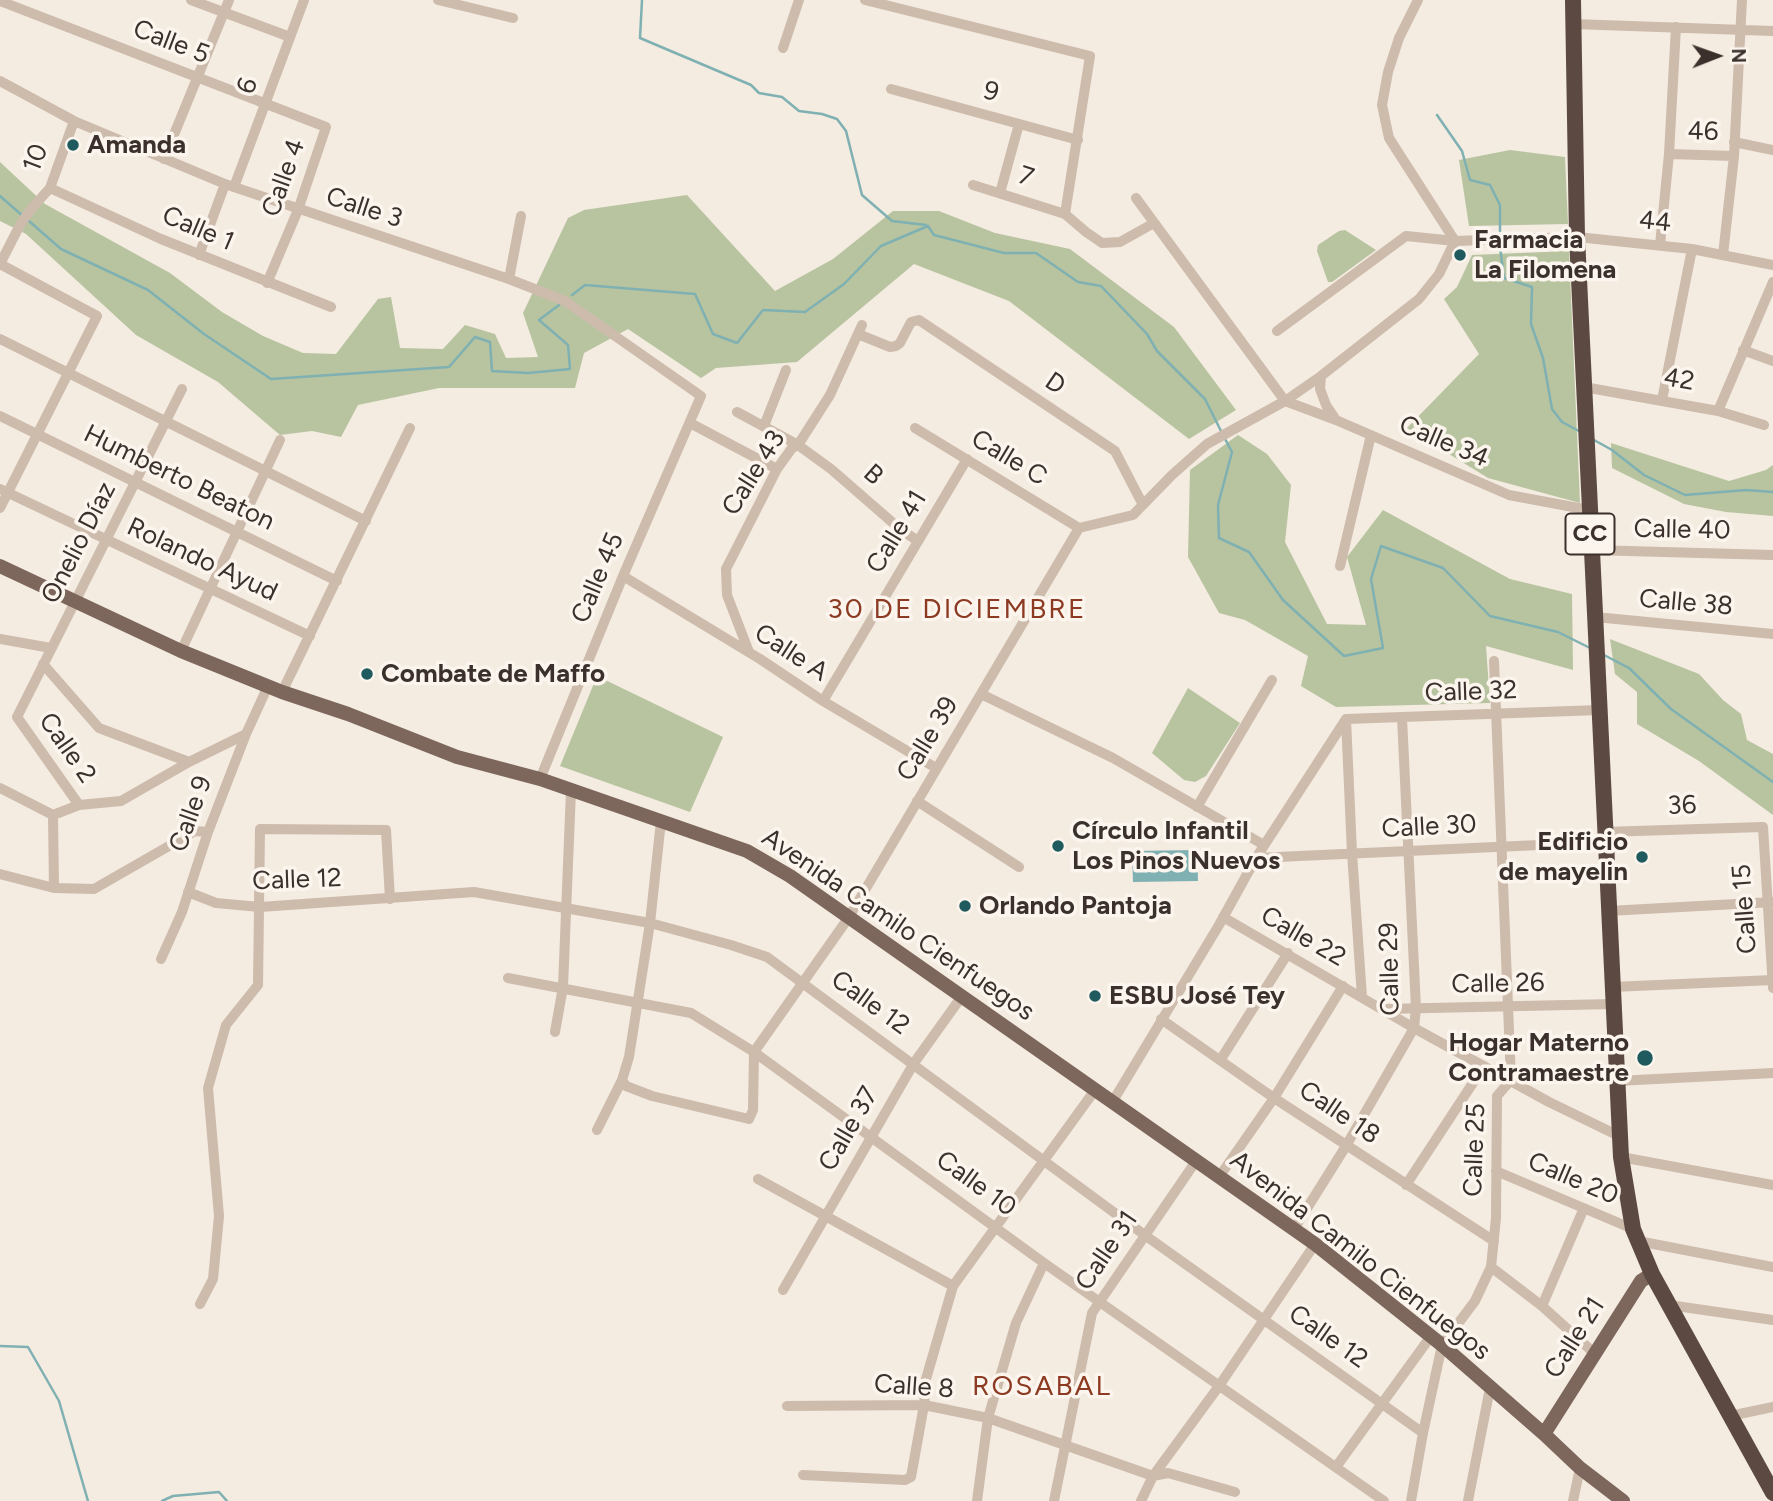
<!DOCTYPE html>
<html>
<head>
<meta charset="utf-8">
<style>
  body { margin:0 }
  #map { position:relative; width:1773px; height:1501px; overflow:hidden; background:#f4ebe1; font-family:Figtree,sans-serif }
  canvas { display:block }
  .north { position:absolute; left:1682px; top:21px; width:70px; height:70px; -webkit-text-stroke:5px #fbf5ee; paint-order:stroke; rotate:89deg; font-size:19px; font-weight:700; line-height:28px; text-align:center; color:#3b302b }
  .north::after { content:''; display:block; margin:auto; width:24px; height:32px; background:#3b302b; clip-path:polygon(50% 0,100% 100%,50% 72%,0 100%) }
</style>
</head>
<body>
<div id="map">
<canvas width="1773" height="1501"></canvas>
<div class="north">N</div>
</div>
<script>
const context = document.querySelector('canvas').getContext('2d');
context.lineJoin = 'round';
function fill(path, color) {
  context.fillStyle = color;
  context.fill(path, 'evenodd');
}
function shape(rows) {
  const path = new Path2D();
  for (const r of rows) {
    path.moveTo(r[0], r[1]);
    for (let i = 2; i < r.length; i += 2) path.lineTo(r[i], r[i + 1]);
  }
  return path;
}
function stroke(path, color, width, dash) {
  context.strokeStyle = color;
  context.lineWidth = width;
  context.lineCap = dash ? 'butt' : 'round';
  context.setLineDash(dash || []);
  context.stroke(path);
}
function drawText(font, color, halo, rows, align = 'center') {
  context.font = font + ' Figtree,sans-serif';
  context.lineWidth = 7;
  context.setLineDash([]);
  context.textBaseline = 'middle';
  context.strokeStyle = halo;
  context.fillStyle = color;
  for (const [text, x, y, turn = 0] of rows) {
    context.save();
    context.translate(x, y);
    context.rotate((+turn || 0) * Math.PI / 180);
    context.textAlign = isNaN(turn) ? turn : align;
    if (halo) context.strokeText(text, 0, 0);
    context.fillText(text, 0, 0);
    context.restore();
  }
}
const green = shape([
  [1510,150,1565,157,1568,224,1469,226,1459,160],
  [0,162,45,204,170,273,222,312,263,336,303,353,336,354,378,299,391,297,400,348,443,349,465,325,495,334,506,358,538,357,523,313,568,218,584,210,687,195,775,291,833,259,893,211,939,211,995,233,1070,249,1174,327,1236,410,1189,439,1009,301,914,264,797,362,716,368,701,378,628,329,584,353,575,388,439,388,358,405,341,437,312,431,280,435,218,382,136,335,26,234,0,221],
  [1345,230,1376,250,1332,282,1328,282,1317,251,1318,245,1339,231],
  [1569,251,1580,503,1488,478,1407,428,1479,354,1444,299,1457,287,1472,255],
  [1238,435,1267,454,1291,485,1285,542,1327,624,1366,625,1347,557,1383,510,1510,579,1572,594,1573,670,1486,646,1490,703,1336,707,1301,686,1308,656,1245,620,1219,613,1188,557,1190,470],
  [1611,443,1729,481,1766,470,1773,465,1773,516,1726,512,1684,504,1612,468],
  [1610,639,1699,674,1723,700,1741,714,1747,740,1773,754,1773,815,1699,761,1637,724,1637,692,1615,674],
  [597,676,723,737,690,812,560,766],
  [1188,688,1240,723,1206,776,1195,782,1184,780,1152,753]
]);
const water = shape([
  [1197,850,1198,881,1133,882,1132,851]
]);
const stream = shape([
  [642,0,640,38,751,85,759,93,782,97,799,111,822,114,837,119,846,131,862,195,892,221,926,225],
  [1437,115,1462,151,1470,180,1490,185,1500,205,1500,231],
  [0,196,24,217],
  [29,221,61,249,148,290,204,334,271,379,449,367,475,337,490,342,492,371,528,373,570,369,568,345,539,320,559,305],
  [1500,247,1504,278,1532,287,1531,324,1543,358,1552,409,1562,422,1579,431],
  [572,295,585,285,695,294,713,334,737,343,763,310,805,312,844,284,881,246,928,226,934,235,1004,253,1036,253,1078,282,1101,286,1147,334,1157,351,1205,399,1221,431],
  [1224,437,1232,452,1218,505,1219,538,1249,552,1283,600,1344,656,1383,648,1371,579,1381,546,1443,568,1490,616,1558,632,1590,648],
  [1594,440,1612,450,1644,475,1685,495,1746,490,1773,492],
  [1602,654,1629,668,1671,709,1773,782],
  [0,1346,28,1347,59,1401,88,1501],
  [162,1501,173,1496,219,1492,227,1501]
]);
const minor = shape([
  [191,0,290,37],
  [438,0,513,18],
  [865,0,1090,56,1065,214],
  [1418,0,1399,38,1388,72,1382,105,1389,138,1455,241],
  [0,1,326,127,298,210,267,283],
  [1573,24,1773,31],
  [783,48,799,0],
  [0,81,74,121,225,184,509,279,565,301,701,396,623,576,540,779],
  [891,89,1078,140],
  [1734,142,1773,150],
  [1669,154,1734,156],
  [164,159,229,0],
  [973,185,1065,214,1086,232,1102,243,1120,242,1154,223],
  [234,187,304,0],
  [50,188,161,239,331,307],
  [1000,193,1019,124],
  [1136,198,1285,401,1336,420,1509,495,1589,510],
  [1660,245,1669,154,1676,27],
  [199,255,225,184],
  [1723,255,1734,156,1742,0],
  [509,279,521,216],
  [1277,331,1406,236,1455,241,1577,237,1692,249,1773,265],
  [858,334,890,347,896,346,900,343,911,322,919,320,1115,451,1143,505],
  [0,339,366,521],
  [1743,350,1773,361],
  [1321,376,1320,389,1326,405,1336,420],
  [1584,387,1718,411,1764,425],
  [1662,400,1692,249],
  [1718,411,1773,282],
  [737,412,798,445,831,469,900,529,918,541],
  [0,416,337,581],
  [690,423,777,469],
  [764,426,786,370],
  [915,428,1079,528],
  [0,489,310,636],
  [0,508,97,316,0,264,21,223,33,207,50,188,74,121],
  [1591,550,1773,555],
  [1340,566,1371,435],
  [623,576,760,659,823,701,936,768],
  [1595,617,1773,634],
  [0,639,51,648],
  [181,651,280,440],
  [749,652,727,595,726,569,777,469,792,448,798,445,830,395,862,325],
  [43,664,99,728,189,762],
  [282,692,410,428],
  [981,694,1113,758,1264,845],
  [823,701,967,459],
  [1346,719,1352,853,1362,997],
  [1346,719,1599,710],
  [0,788,53,815,79,805,121,801,189,762,246,734],
  [917,801,1019,867],
  [79,805,17,717,182,389],
  [1197,807,1272,680],
  [53,815,54,888],
  [1604,832,1763,827,1773,988],
  [1256,858,1604,842],
  [0,874,54,888,94,889,195,831,208,832],
  [188,892,216,903,260,907,474,892,650,923,731,945,767,957,1146,1236,1423,1433],
  [1608,911,1773,902],
  [1223,917,1414,1028,1549,1102,1619,1136],
  [161,959,182,912,208,832,246,734,268,686],
  [508,978,691,1013,754,1052,1044,1263,1384,1501],
  [1612,987,1773,980],
  [1385,1009,1613,1004],
  [1161,1019,1274,1098,1494,1241],
  [555,1032,563,987,571,790],
  [1221,1059,1288,953],
  [622,1080,626,1086,652,1096,749,1119,753,1110,754,1052,849,917,1079,528,1133,515,1172,475,1207,444,1285,401,1321,376,1419,299,1439,274,1455,241],
  [1617,1081,1773,1073],
  [1113,1101,1219,925,1256,858,1346,719],
  [597,1130,622,1080,629,1057,650,923,661,821],
  [1621,1157,1773,1185],
  [1496,1171,1633,1229],
  [1219,1177,1274,1098,1343,986],
  [758,1179,953,1286],
  [1406,1185,1484,1066],
  [1294,1229,1346,1146,1414,1028,1416,1008,1402,718],
  [1638,1241,1773,1267],
  [1491,1267,1542,1306,1594,1353],
  [783,1290,914,1063,962,996],
  [200,1304,213,1279,219,1216,208,1088,226,1025,258,985,260,829,386,830,390,899],
  [1669,1305,1773,1320],
  [1542,1306,1584,1208],
  [787,1406,924,1405,988,1418,1153,1476,1168,1473,1235,1492],
  [1730,1416,1773,1407],
  [1336,1467,1431,1336],
  [803,1475,905,1480,911,1477,924,1405,926,1379,953,1286,1095,1090],
  [977,1501,988,1418,1016,1323,1044,1263],
  [1054,1501,1092,1313,1196,1161],
  [1141,1501,1153,1476,1219,1386,1315,1244],
  [1411,1501,1423,1433,1442,1345,1475,1301,1491,1267,1496,1218,1497,1096,1511,1080,1494,661],
  [1468,1501,1490,1388],
  [1573,1501,1580,1468]
]);
const major = shape([
  [0,566,181,651,282,692,348,714,457,757,540,779,747,851,790,876,1315,1244,1442,1345,1544,1434,1580,1468,1623,1501],
  [1544,1434,1641,1281,1652,1274]
]);
const highway = shape([
  [1573,0,1577,237,1621,1157,1633,1229,1652,1274,1773,1493]
]);
const markers = [
  [73,145,7,"#1f5a5e"],
  [1460,255,7,"#1f5a5e"],
  [367,674,7,"#1f5a5e"],
  [1058,846,7,"#1f5a5e"],
  [1642,857,7,"#1f5a5e"],
  [965,906,7,"#1f5a5e"],
  [1095,996,7,"#1f5a5e"],
  [1645,1058,9,"#1f5a5e"]
];
const shields = [
  [1590,534,49]
];
const shieldNames = [
  ["CC",1590,534]
];
const streetNames = [
  ["Calle 5",171,42,21],
  ["6",248,86,-70],
  ["9",991,92,15],
  ["46",1703,132,2],
  ["10",36,158,-69],
  ["7",1026,177,18],
  ["Calle 4",284,178,-70],
  ["Calle 3",364,208,18],
  ["44",1655,222,6],
  ["Calle 1",198,229,23],
  ["42",1679,380,10],
  ["D",1055,384,34],
  ["Calle 34",1444,442,23],
  ["Calle C",1009,458,31],
  ["Calle 43",754,473,-58],
  ["B",873,475,41],
  ["Humberto Beaton",179,478,26],
  ["Calle 40",1682,530,1],
  ["Calle 41",897,532,-59],
  ["Onelio Díaz",79,543,-63],
  ["Rolando Ayud",202,560,25],
  ["Calle 45",598,578,-67],
  ["Calle 38",1686,603,5],
  ["Calle A",791,653,33],
  ["Calle 32",1471,692,-2],
  ["Calle 39",928,739,-59],
  ["Calle 2",67,748,55],
  ["36",1682,806,-2],
  ["Calle 9",191,814,-70],
  ["Calle 30",1429,827,-3],
  ["Calle 12",297,880,-2],
  ["Calle 15",1745,909,-94],
  ["Avenida Camilo Cienfuegos",898,925,34],
  ["Calle 22",1303,937,30],
  ["Calle 29",1390,969,-91],
  ["Calle 26",1498,984,-1],
  ["Calle 12",870,1003,36],
  ["Calle 18",1339,1113,34],
  ["Calle 37",849,1129,-60],
  ["Calle 25",1475,1150,-88],
  ["Calle 20",1573,1179,23],
  ["Calle 10",976,1184,36],
  ["Calle 31",1107,1251,-56],
  ["Avenida Camilo Cienfuegos",1360,1256,38],
  ["Calle 12",1328,1337,35],
  ["Calle 21",1575,1338,-58],
  ["Calle 8",914,1387,4]
];
const poiNames = [
  ["Amanda",87,145],
  ["Farmacia",1474,240],
  ["La Filomena",1474,270],
  ["Combate de Maffo",381,674],
  ["Círculo Infantil",1072,831],
  ["Los Pinos Nuevos",1072,861],
  ["Edificio",1628,842,"right"],
  ["de mayelin",1628,872,"right"],
  ["Orlando Pantoja",979,906],
  ["ESBU José Tey",1109,996],
  ["Hogar Materno",1629,1043,"right"],
  ["Contramaestre",1629,1073,"right"]
];
const neighbourhoodNames = [
  ["30 DE DICIEMBRE",957,610],
  ["ROSABAL",1042,1387]
];
fill(green, '#b8c4a0');
fill(water, '#7fb0b2');
stroke(stream, '#7fb0b2', 2.5);
stroke(minor, '#cdbbac', 10);
stroke(major, '#7d675c', 14);
stroke(highway, '#5c4a42', 16);
for (const [x, y, r, color] of markers) {
  const dot = new Path2D();
  dot.arc(x, y, r, 0, 2 * Math.PI);
  context.fillStyle = color;
  context.fill(dot);
  stroke(dot, '#fbf5ee', 2.5);
}
for (const [x, y, w] of shields) {
  const box = new Path2D();
  box.roundRect(x - w / 2, y - 20.5, w, 41, 5);
  context.fillStyle = '#fbf5ee';
  context.fill(box);
  stroke(box, '#3b302b', 2);
}
drawText('bold 24px', '#3b302b', null, shieldNames);
drawText('26px', '#3b302b', '#fbf5ee', streetNames);
drawText('bold 26px', '#3b302b', '#fbf5ee', poiNames, 'left');
context.letterSpacing = '2px';
drawText('28px', '#8c3b22', '#fbf5ee', neighbourhoodNames);
context.letterSpacing = '0px';
</script>
</body>
</html>
